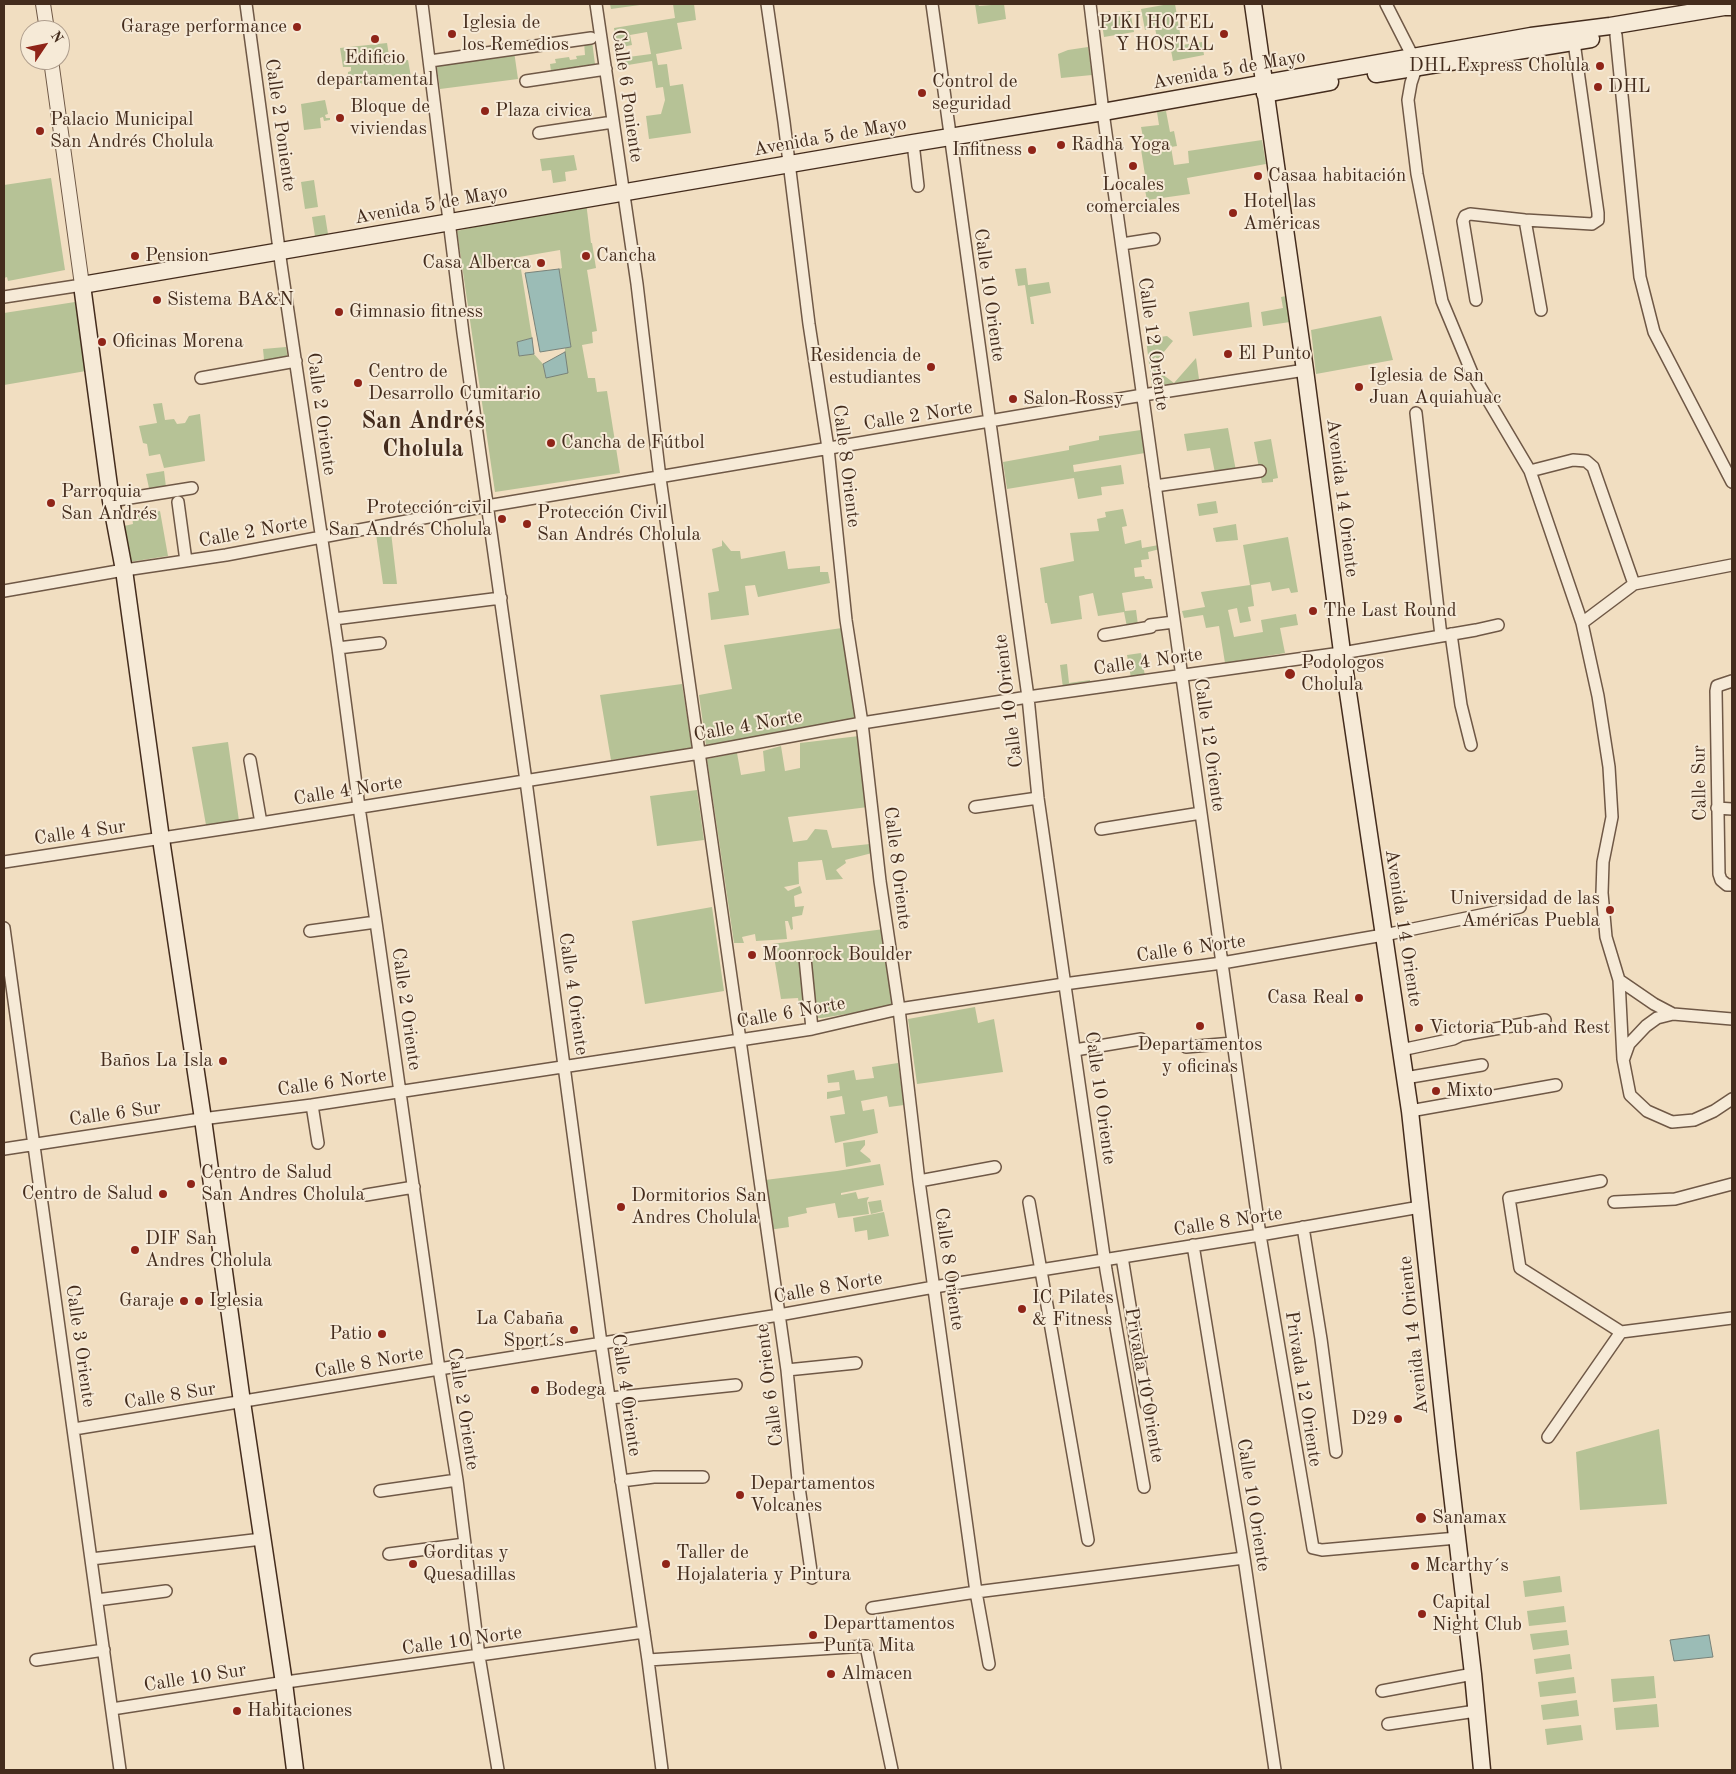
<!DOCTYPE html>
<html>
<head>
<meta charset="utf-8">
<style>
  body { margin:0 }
  #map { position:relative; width:1736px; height:1774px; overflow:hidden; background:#f1dec1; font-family:"Old Standard TT",serif }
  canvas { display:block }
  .frame { position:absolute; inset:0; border:5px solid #442c1d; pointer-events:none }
  .north { position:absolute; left:20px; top:20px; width:50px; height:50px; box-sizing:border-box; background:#f6ead7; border:1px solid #af9e8d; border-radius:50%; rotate:56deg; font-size:14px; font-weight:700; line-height:20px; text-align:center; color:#442c1d }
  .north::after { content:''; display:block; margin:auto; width:18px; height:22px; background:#8f2418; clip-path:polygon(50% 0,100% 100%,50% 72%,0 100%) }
</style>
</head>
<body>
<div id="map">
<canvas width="1736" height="1774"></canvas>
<div class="frame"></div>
<div class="north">N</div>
</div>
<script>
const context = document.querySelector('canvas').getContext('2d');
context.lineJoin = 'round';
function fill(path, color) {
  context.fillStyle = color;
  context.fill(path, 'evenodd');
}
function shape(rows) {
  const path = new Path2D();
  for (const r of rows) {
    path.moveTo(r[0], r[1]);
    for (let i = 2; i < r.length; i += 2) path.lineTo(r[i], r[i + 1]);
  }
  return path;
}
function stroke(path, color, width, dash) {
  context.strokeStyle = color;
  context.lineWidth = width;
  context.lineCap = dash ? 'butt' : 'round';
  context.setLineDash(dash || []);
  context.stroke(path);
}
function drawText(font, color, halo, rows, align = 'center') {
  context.font = font + ' "Old Standard TT",serif';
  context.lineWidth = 4;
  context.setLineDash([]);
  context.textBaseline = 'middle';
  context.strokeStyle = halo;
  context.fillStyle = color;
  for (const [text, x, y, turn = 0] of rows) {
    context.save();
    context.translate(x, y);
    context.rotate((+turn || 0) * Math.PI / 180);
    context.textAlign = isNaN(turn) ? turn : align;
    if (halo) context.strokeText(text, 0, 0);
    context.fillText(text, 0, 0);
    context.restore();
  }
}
const green = shape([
  [610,4,647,4,611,9],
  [673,4,694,4,696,20,677,23,682,49,656,54,658,65,667,64,670,86,683,84,691,133,649,139,646,116,661,114,665,100,663,87,656,88,652,61,622,66,621,58,651,54,647,32,630,35,632,45,617,48,614,28,675,18],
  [975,4,978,4,979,6,1004,4,1006,19,978,24],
  [1169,4,1175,4,1182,45,1202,42,1204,55,1173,61,1170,45,1159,47,1155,28,1145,30,1141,9],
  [1130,11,1134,32,1104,37,1101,17],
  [592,41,595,64,551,71,550,64,556,63,555,59,569,57,570,60,577,59,576,56,585,55,584,42],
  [387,43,390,62,408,60,411,77,357,84,356,76,344,79,344,77,348,77,348,72,351,71,351,67,343,67,340,48],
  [1088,47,1092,75,1061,78,1058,54,1068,50],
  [514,51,518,79,440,89,436,62],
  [325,100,328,114,325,115,326,118,330,118,330,120,324,121,323,117,320,118,321,128,304,130,301,104],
  [1166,111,1170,132,1174,131,1177,146,1171,147,1174,165,1189,163,1188,151,1262,140,1266,164,1187,178,1190,194,1147,200,1142,175,1145,175,1140,143,1144,142,1141,127,1159,125,1157,112],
  [574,155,577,170,565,172,566,181,553,183,551,170,542,171,540,159],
  [51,178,65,270,8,281,7,277,4,278,4,185],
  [314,180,318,207,305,209,301,182],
  [586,202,591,243,592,243,596,268,587,270,597,331,592,332,593,343,582,345,588,378,595,378,597,392,607,391,620,473,495,492,457,231],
  [560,250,562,268,559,269,571,347,565,348,565,352,546,378,543,364,534,354,519,356,517,342,532,338,519,257],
  [325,215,328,234,315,236,312,217],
  [1026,268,1028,285,1049,282,1051,293,1030,297,1034,324,1031,324,1025,285,1018,286,1015,269],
  [1286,296,1290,322,1263,326,1261,312,1283,308,1281,297],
  [75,302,86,371,4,385,4,313],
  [1249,302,1252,327,1193,336,1189,312],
  [1381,316,1393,360,1316,374,1311,330],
  [1167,336,1173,341,1158,359,1155,357,1150,365,1174,383,1196,358,1199,379,1152,387,1146,339],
  [286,347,289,366,265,370,263,349],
  [162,403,165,420,174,419,177,424,185,423,189,416,200,414,205,461,164,468,160,454,149,456,147,444,143,443,139,426,157,423,153,404],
  [1228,428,1236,471,1215,473,1210,448,1187,451,1184,434],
  [1141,430,1145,453,1073,465,1074,472,1121,465,1124,484,1101,487,1102,495,1078,499,1074,478,1007,489,1003,462,1069,450,1069,446,1099,440,1099,436],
  [1271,439,1278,478,1273,479,1273,482,1262,483,1254,442],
  [164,471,166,487,149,488,146,474],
  [1216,501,1218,513,1199,516,1197,504],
  [1123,509,1127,526,1122,527,1125,544,1141,540,1142,548,1159,545,1160,549,1148,552,1149,559,1141,560,1142,567,1134,568,1135,577,1144,576,1145,579,1151,579,1153,588,1122,593,1125,611,1136,610,1138,625,1127,627,1124,612,1098,616,1093,593,1079,596,1082,619,1051,624,1047,603,1045,603,1040,568,1074,561,1070,533,1099,531,1097,519,1106,517,1105,512],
  [160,511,168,556,129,562,124,526,133,524,132,516],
  [1236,524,1238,540,1216,542,1213,528],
  [391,532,397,584,383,584,376,534],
  [1288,537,1298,592,1291,593,1289,588,1272,591,1270,582,1251,585,1254,606,1248,607,1251,621,1240,623,1237,608,1228,610,1234,637,1263,632,1261,620,1296,614,1298,625,1280,628,1285,653,1225,663,1219,626,1206,628,1203,615,1184,618,1182,611,1205,607,1201,592,1250,585,1243,545],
  [722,540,731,551,740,551,741,559,785,551,788,569,820,566,820,572,828,572,830,583,758,597,755,585,745,586,749,615,711,620,708,593,719,591,712,549,722,546],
  [842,628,856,721,706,745,699,695,732,689,724,645],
  [1141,653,1145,676,1131,678,1127,655],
  [1067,664,1069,683,1090,680,1090,684,1063,688,1060,665],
  [682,684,692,749,611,760,600,695],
  [859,736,868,807,788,817,793,842,807,840,815,829,827,830,832,848,870,844,872,853,845,860,846,863,836,870,843,879,826,880,822,860,798,862,799,884,784,887,788,891,800,886,802,893,794,896,795,907,804,906,802,915,792,917,793,929,791,930,788,921,785,921,787,939,756,941,755,934,742,937,744,943,734,943,707,759,737,753,741,775,765,771,763,751,781,746,785,771,800,768,800,743],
  [228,742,239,821,206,825,192,747],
  [697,790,704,840,657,846,650,796],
  [712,907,724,991,645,1004,632,921],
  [884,929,895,1003,890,1007,822,1018,801,1018,798,998,781,999,772,944],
  [975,1007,978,1023,994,1019,1003,1072,917,1084,908,1019],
  [898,1063,904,1105,889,1107,887,1096,861,1101,863,1111,874,1109,878,1133,835,1143,830,1116,845,1114,842,1096,827,1099,827,1092,840,1090,839,1082,828,1083,827,1075,854,1070,856,1080,874,1078,872,1067],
  [865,1140,865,1145,860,1151,870,1159,871,1162,846,1167,843,1143],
  [880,1164,884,1185,841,1193,841,1195,856,1192,858,1199,869,1197,867,1201,869,1214,838,1218,835,1203,806,1208,807,1213,788,1217,789,1227,769,1230,765,1180,837,1171],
  [881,1200,883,1211,871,1214,868,1202],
  [884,1212,889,1236,868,1240,867,1230,855,1232,853,1218],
  [1659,1429,1667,1504,1580,1510,1576,1452],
  [1560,1576,1562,1592,1525,1597,1523,1581],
  [1564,1606,1566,1622,1529,1626,1527,1611],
  [1567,1630,1569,1645,1533,1650,1530,1634],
  [1570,1654,1572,1669,1536,1674,1534,1659],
  [1654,1676,1656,1698,1613,1702,1611,1679],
  [1574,1677,1576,1693,1540,1697,1538,1682],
  [1577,1700,1579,1716,1543,1720,1541,1705],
  [1657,1704,1659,1727,1616,1730,1614,1708],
  [1581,1725,1583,1740,1547,1745,1545,1729]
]);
const water = shape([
  [559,269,571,347,540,352,525,273,559,269],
  [532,338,534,354,519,356,517,342,532,338],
  [565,352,568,373,546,378,543,364,565,352],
  [1709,1635,1713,1657,1674,1661,1670,1640,1709,1635]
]);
const minor = shape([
  [246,4,281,264,338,648,359,807,376,922,439,1369,457,1480,479,1656,498,1770],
  [422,4,463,333,526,781,601,1343,648,1660,662,1770],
  [596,4,637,284,660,478,787,1370,798,1480,812,1578],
  [767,4,784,122,809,324,828,448,846,620,862,723,880,881,899,1009,919,1181,976,1592,989,1664],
  [932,4,1028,697,1038,798,1106,1270,1144,1487],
  [1090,4,1103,112,1260,1235,1313,1548,1322,1550,1457,1538],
  [1386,4,1413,57,1416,68,1411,83,1408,100,1417,174,1442,301,1472,373,1530,471,1582,623,1598,696,1609,767,1612,817,1603,862,1602,893,1606,937,1619,980,1623,1059,1630,1095,1647,1111,1672,1122,1694,1120,1714,1111,1732,1099],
  [1616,35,1640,277,1654,332,1732,482],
  [430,61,591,38],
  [526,81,606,69],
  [539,133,613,122],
  [913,143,918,186],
  [1525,220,1541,310],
  [1122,244,1154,239],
  [4,297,82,285],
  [1476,300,1463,221,1465,216,1470,214,1525,220,1592,224,1598,220,1598,213,1574,42],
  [201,378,296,361],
  [1416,413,1441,636],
  [1530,471,1573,460,1586,461,1593,467,1634,584],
  [1155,486,1260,471],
  [111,501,192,488],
  [178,502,186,561],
  [4,591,118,571,226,555,487,506,1143,395,1305,370],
  [334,619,501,598],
  [1582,623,1634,584,1732,565],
  [1451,634,1461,705,1471,745],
  [1104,635,1151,627,1150,625,1174,622],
  [338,648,380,643],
  [1732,681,1717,686,1716,691,1719,874,1721,880,1727,885,1732,885],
  [250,760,261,823],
  [975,807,1038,798],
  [1717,808,1732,809],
  [1101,829,1201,813],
  [4,862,261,823,700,753,862,723,1028,697,1348,652,1476,630,1498,625],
  [4,928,120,1770],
  [310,931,376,922],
  [805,958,812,1029],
  [1619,980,1654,1004,1673,1014,1732,1019],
  [1186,1047,1233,1043],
  [1075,1050,1141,1039],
  [1401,1050,1453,1039,1461,1035,1545,1020],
  [1624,1058,1629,1044,1646,1026,1657,1018,1673,1014],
  [1405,1078,1482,1065],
  [312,1105,318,1143],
  [1410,1111,1556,1085],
  [4,1149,194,1120,312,1105,812,1029,899,1009,1064,984,1222,963,1389,934,1520,907],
  [919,1181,995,1167],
  [1601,1181,1509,1198,1520,1268,1621,1332,1732,1318],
  [366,1195,414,1187],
  [1029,1202,1088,1540],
  [1614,1202,1675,1199,1732,1184],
  [1303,1227,1321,1339,1336,1452],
  [1193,1245,1244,1558,1275,1770],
  [1122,1257,1146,1404],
  [787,1370,856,1363],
  [610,1398,736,1385],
  [74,1429,439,1369,779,1315,934,1287,1260,1235,1420,1207],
  [1548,1437,1621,1332],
  [621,1481,654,1477,703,1477],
  [380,1491,457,1480],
  [389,1554,465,1544],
  [91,1559,262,1539],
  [97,1600,166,1591],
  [872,1608,976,1592,1244,1558],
  [36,1660,104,1650],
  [648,1660,866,1646,892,1770],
  [1382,1691,1473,1674],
  [112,1709,279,1683,644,1632],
  [1388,1724,1476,1711]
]);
const tertiary = shape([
  [43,4,47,30],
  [51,60,82,285]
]);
const secondary = shape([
  [1253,4,1305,370,1342,652,1410,1111,1447,1451,1473,1674,1482,1770],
  [1376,74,1591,39],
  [1265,94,1330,82],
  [295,1770,284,1683,242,1402,203,1119,161,839,124,570,111,501,82,285,913,143,1103,112,1531,36,1610,26,1724,7,1732,7]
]);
const markers = [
  [297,27,5,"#8f2418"],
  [452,34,5,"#8f2418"],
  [1224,34,5,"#8f2418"],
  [375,39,5,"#8f2418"],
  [1600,66,5,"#8f2418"],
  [1598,87,5,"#8f2418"],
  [922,93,5,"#8f2418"],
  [485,111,5,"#8f2418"],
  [340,118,5,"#8f2418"],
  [40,131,5,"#8f2418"],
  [1061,145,5,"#8f2418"],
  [1032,150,5,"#8f2418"],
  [1133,166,5,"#8f2418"],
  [1258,176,5,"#8f2418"],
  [1233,213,5,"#8f2418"],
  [135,256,5,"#8f2418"],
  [586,256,5,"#8f2418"],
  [541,263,5,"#8f2418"],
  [157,300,5,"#8f2418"],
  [339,312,5,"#8f2418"],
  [102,342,5,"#8f2418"],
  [1228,354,5,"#8f2418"],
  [931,367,5,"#8f2418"],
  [358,383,5,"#8f2418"],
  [1359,387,5,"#8f2418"],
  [1013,399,5,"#8f2418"],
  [551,443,5,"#8f2418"],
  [51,503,5,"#8f2418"],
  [502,519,5,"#8f2418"],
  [527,524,5,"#8f2418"],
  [1313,611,5,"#8f2418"],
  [1290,674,6,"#8f2418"],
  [1610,910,5,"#8f2418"],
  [752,955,5,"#8f2418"],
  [1359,998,5,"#8f2418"],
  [1200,1026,5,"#8f2418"],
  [1419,1028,5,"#8f2418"],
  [223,1061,5,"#8f2418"],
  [1436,1091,5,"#8f2418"],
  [191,1184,5,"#8f2418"],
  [163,1194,5,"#8f2418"],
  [621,1207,5,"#8f2418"],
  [135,1250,5,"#8f2418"],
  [184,1301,5,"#8f2418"],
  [199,1301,5,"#8f2418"],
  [1022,1309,5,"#8f2418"],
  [574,1330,5,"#8f2418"],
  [382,1334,5,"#8f2418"],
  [535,1390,5,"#8f2418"],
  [1398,1419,5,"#8f2418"],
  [740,1495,5,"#8f2418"],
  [1421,1518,6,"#8f2418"],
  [413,1564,5,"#8f2418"],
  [666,1564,5,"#8f2418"],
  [1415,1566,5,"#8f2418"],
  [1422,1614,5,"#8f2418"],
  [813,1635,5,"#8f2418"],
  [831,1674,5,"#8f2418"],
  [237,1711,5,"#8f2418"]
];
const poiNames = [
  ["Iglesia de",462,23],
  ["los Remedios",462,45],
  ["PIKI HOTEL",1214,23,"right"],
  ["Y HOSTAL",1214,45,"right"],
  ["Garage performance",287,27,"right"],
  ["Edificio",375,58,"center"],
  ["departamental",375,80,"center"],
  ["DHL Express Cholula",1590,66,"right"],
  ["Control de",932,82],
  ["seguridad",932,104],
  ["DHL",1608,87],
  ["Bloque de",350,107],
  ["viviendas",350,129],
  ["Plaza civica",495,111],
  ["Palacio Municipal",50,120],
  ["San Andrés Cholula",50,142],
  ["Rādhā Yoga",1071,145],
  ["Infitness",1022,150,"right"],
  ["Casaa habitación",1268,176],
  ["Locales",1133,185,"center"],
  ["comerciales",1133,207,"center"],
  ["Hotel las",1243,202],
  ["Américas",1243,224],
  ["Pension",145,256],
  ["Cancha",596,256],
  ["Casa Alberca",531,263,"right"],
  ["Sistema BA&N",167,300],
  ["Gimnasio fitness",349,312],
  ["Oficinas Morena",112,342],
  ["El Punto",1238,354],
  ["Residencia de",921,356,"right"],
  ["estudiantes",921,378,"right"],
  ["Centro de",368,372],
  ["Desarrollo Cumitario",368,394],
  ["Iglesia de San",1369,376],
  ["Juan Aquiahuac",1369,398],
  ["Salon Rossy",1023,399],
  ["Cancha de Fútbol",561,443],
  ["Parroquia",61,492],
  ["San Andrés",61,514],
  ["Protección civil",492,508,"right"],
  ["San Andrés Cholula",492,530,"right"],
  ["Protección Civil",537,513],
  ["San Andrés Cholula",537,535],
  ["The Last Round",1323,611],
  ["Podologos",1301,663],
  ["Cholula",1301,685],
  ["Universidad de las",1600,899,"right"],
  ["Américas Puebla",1600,921,"right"],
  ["Moonrock Boulder",762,955],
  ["Casa Real",1349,998,"right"],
  ["Victoria Pub and Rest",1429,1028],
  ["Departamentos",1200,1045,"center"],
  ["y oficinas",1200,1067,"center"],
  ["Baños La Isla",213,1061,"right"],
  ["Mixto",1446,1091],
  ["Centro de Salud",201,1173],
  ["San Andres Cholula",201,1195],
  ["Centro de Salud",153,1194,"right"],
  ["Dormitorios San",631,1196],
  ["Andres Cholula",631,1218],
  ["DIF San",145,1239],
  ["Andres Cholula",145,1261],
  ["IC Pilates",1032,1298],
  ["& Fitness",1032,1320],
  ["Garaje",174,1301,"right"],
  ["Iglesia",209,1301],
  ["La Cabaña",564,1319,"right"],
  ["Sport´s",564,1341,"right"],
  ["Patio",372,1334,"right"],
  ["Bodega",545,1390],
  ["D29",1388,1419,"right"],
  ["Departamentos",750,1484],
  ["Volcanes",750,1506],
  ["Sanamax",1432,1518],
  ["Gorditas y",423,1553],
  ["Quesadillas",423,1575],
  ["Taller de",676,1553],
  ["Hojalateria y Pintura",676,1575],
  ["Mcarthy´s",1425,1566],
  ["Capital",1432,1603],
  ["Night Club",1432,1625],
  ["Departtamentos",823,1624],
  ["Punta Mita",823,1646],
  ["Almacen",841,1674],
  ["Habitaciones",247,1711]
];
const streetNames = [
  ["Avenida 5 de Mayo",1229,70,-10],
  ["Calle 6 Poniente",627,96,82],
  ["Calle 2 Poniente",280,125,82],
  ["Avenida 5 de Mayo",830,137,-10],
  ["Avenida 5 de Mayo",431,205,-10],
  ["Calle 10 Oriente",989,295,82],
  ["Calle 12 Oriente",1153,344,82],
  ["Calle 2 Oriente",321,414,82],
  ["Calle 2 Norte",918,416,-9],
  ["Calle 8 Oriente",846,466,83],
  ["Avenida 14 Oriente",1342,498,83],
  ["Calle 2 Norte",253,532,-10],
  ["Calle 4 Norte",1148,662,-8],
  ["Calle 10 Oriente",1009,701,-97],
  ["Calle 4 Norte",748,726,-10],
  ["Calle 12 Oriente",1209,745,82],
  ["Calle Sur",1700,783,-91],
  ["Calle 4 Norte",348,791,-9],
  ["Calle 4 Sur",80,833,-8],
  ["Calle 8 Oriente",897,868,83],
  ["Avenida 14 Oriente",1403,928,81],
  ["Calle 6 Norte",1191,949,-8],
  ["Calle 4 Oriente",573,994,82],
  ["Calle 2 Oriente",406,1009,82],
  ["Calle 6 Norte",791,1013,-10],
  ["Calle 6 Norte",332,1083,-8],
  ["Calle 10 Oriente",1100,1098,82],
  ["Calle 6 Sur",115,1114,-8],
  ["Calle 8 Norte",1228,1222,-9],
  ["Calle 8 Oriente",949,1269,82],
  ["Calle 8 Norte",828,1288,-10],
  ["Avenida 14 Oriente",1414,1335,-96],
  ["Calle 3 Oriente",80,1346,82],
  ["Calle 8 Norte",369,1363,-10],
  ["Calle 6 Oriente",770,1385,-97],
  ["Privada 10 Oriente",1144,1385,80],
  ["Privada 12 Oriente",1303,1389,81],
  ["Calle 4 Oriente",626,1395,82],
  ["Calle 8 Sur",170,1396,-9],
  ["Calle 2 Oriente",463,1409,81],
  ["Calle 10 Oriente",1253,1505,81],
  ["Calle 10 Norte",462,1641,-8],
  ["Calle 10 Sur",195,1678,-9]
];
const districtNames = [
  ["San Andrés",423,422],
  ["Cholula",423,450]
];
fill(green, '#b6c296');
fill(water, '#9bbcb6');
stroke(water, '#788279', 1);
stroke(minor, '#6f5846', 14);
stroke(tertiary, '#6f5846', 16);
stroke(secondary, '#442c1d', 19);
stroke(minor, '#f6ead7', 11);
stroke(tertiary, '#f6ead7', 14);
stroke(secondary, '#f6ead7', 16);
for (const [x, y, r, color] of markers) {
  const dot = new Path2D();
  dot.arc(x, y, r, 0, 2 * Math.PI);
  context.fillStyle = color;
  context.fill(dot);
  stroke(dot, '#f6ead7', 2);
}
drawText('19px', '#442c1d', '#f6ead7', poiNames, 'left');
drawText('19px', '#442c1d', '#f6ead7', streetNames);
drawText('bold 24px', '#442c1d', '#f6ead7', districtNames);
</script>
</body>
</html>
